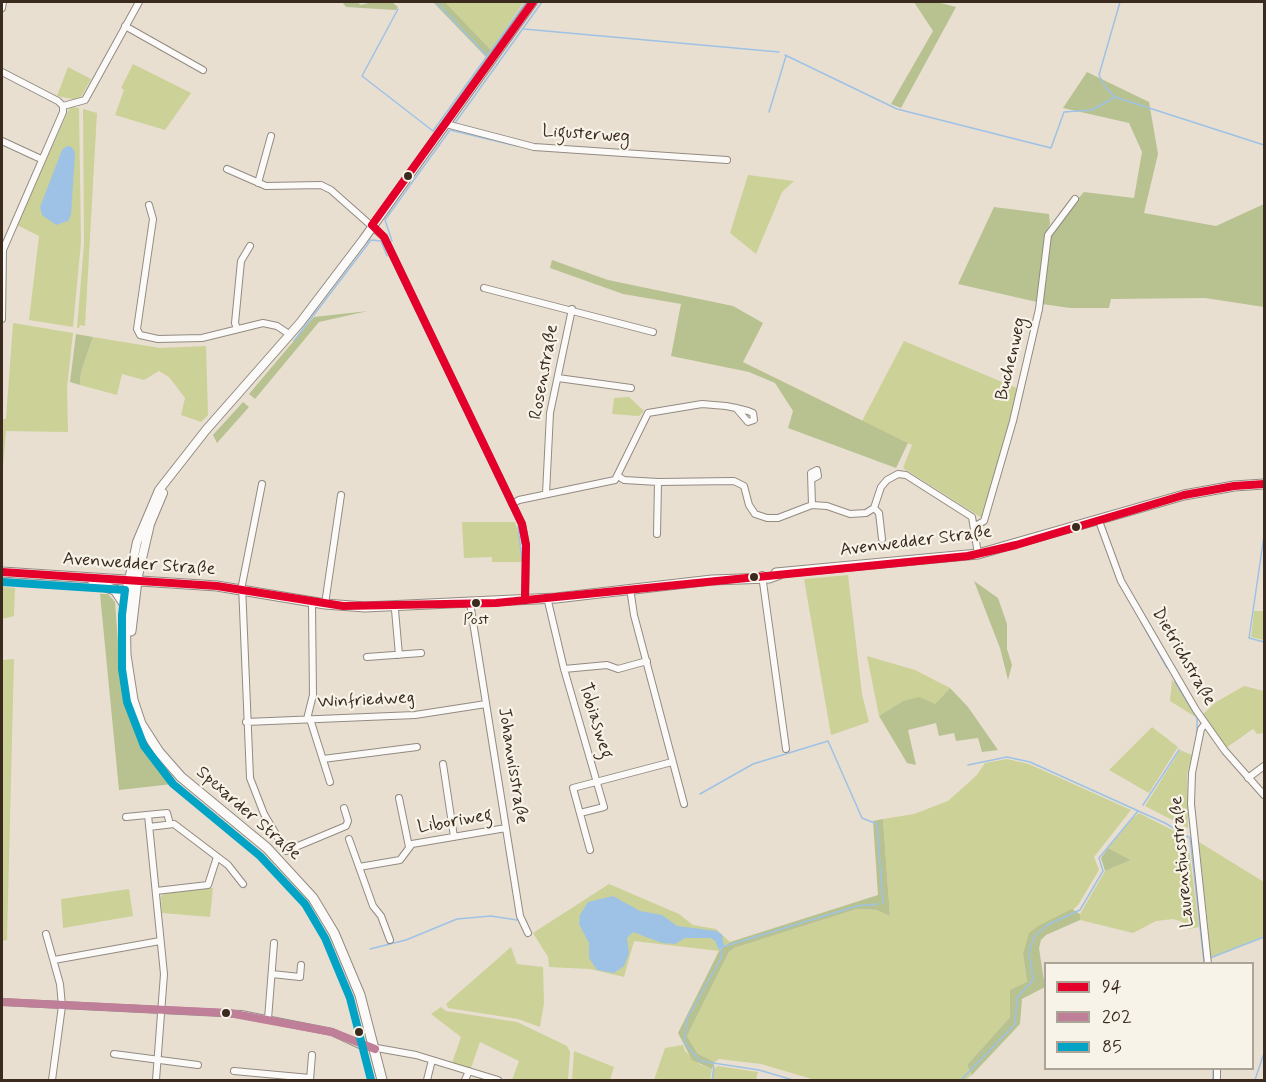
<!DOCTYPE html>
<html>
<head>
<meta charset="utf-8">
<style>
  body { margin:0 }
  #map { position:relative; width:1266px; height:1082px; overflow:hidden; background:#e8dfd1; font-family:Mynerve,sans-serif }
  canvas { display:block }
  .frame { position:absolute; inset:0; border:3px solid #3b2a1e; pointer-events:none }
  .legend { position:absolute; left:1044px; top:962px; width:210px; height:108px; box-sizing:border-box; background:#f7f3e8; border:2px solid #aca397; margin:0; padding:8px 10px; list-style:none; font-size:18px; color:#3b2a1e }
  .legend li { display:flex; align-items:center; gap:12px; height:30px }
  .legend b { width:30px; border:2px solid #aca397 }
</style>
</head>
<body>
<div id="map">
<canvas width="1266" height="1082"></canvas>
<div class="frame"></div>
<ul class="legend">
<li><b style="height:8px;background:#e4002b"></b>94</li>
<li><b style="height:8px;background:#bf7f98"></b>202</li>
<li><b style="height:8px;background:#03a3c5"></b>85</li>
</ul>
</div>
<script>
const context = document.querySelector('canvas').getContext('2d');
context.lineJoin = 'round';
function fill(path, color) {
  context.fillStyle = color;
  context.fill(path, 'evenodd');
}
function shape(rows) {
  const path = new Path2D();
  for (const r of rows) {
    path.moveTo(r[0], r[1]);
    for (let i = 2; i < r.length; i += 2) path.lineTo(r[i], r[i + 1]);
  }
  return path;
}
function stroke(path, color, width, dash) {
  context.strokeStyle = color;
  context.lineWidth = width;
  context.lineCap = dash ? 'butt' : 'round';
  context.setLineDash(dash || []);
  context.stroke(path);
}
function drawText(font, color, halo, rows, align = 'center') {
  context.font = font + ' Mynerve,sans-serif';
  context.lineWidth = 4.5;
  context.setLineDash([]);
  context.textBaseline = 'middle';
  context.strokeStyle = halo;
  context.fillStyle = color;
  for (const [text, x, y, turn = 0] of rows) {
    context.save();
    context.translate(x, y);
    context.rotate((+turn || 0) * Math.PI / 180);
    context.textAlign = isNaN(turn) ? turn : align;
    if (halo) context.strokeText(text, 0, 0);
    context.fillText(text, 0, 0);
    context.restore();
  }
}
const green = shape([
  [445,2,524,2,491,50],
  [133,64,191,93,165,130,115,115,124,90,121,88],
  [68,67,91,79,81,97,77,100,57,96],
  [70,107,79,108,81,242,73,327,29,320,39,236,17,225],
  [83,109,97,113,85,326,80,325,79,328,77,328,84,244],
  [748,175,794,181,782,192,756,254,730,233],
  [13,323,73,333,67,387,68,432,6,431,2,480,2,419,6,419],
  [93,337,160,348,206,346,208,415,201,422,181,415,185,398,169,377,159,371,144,380,122,374,117,395,80,385,81,372],
  [904,341,1019,389,982,518,903,468,912,445,862,421],
  [629,397,644,411,639,416,612,414,614,398],
  [462,522,515,522,520,538,521,562,492,562,492,557,464,558],
  [848,575,862,694,869,722,831,735,804,579],
  [2,587,15,588,14,616,2,619],
  [1254,611,1264,611,1264,640,1251,637],
  [867,656,915,670,950,688,935,704,903,701,879,716],
  [14,659,7,940,2,941,2,660],
  [1172,679,1197,718,1170,701],
  [1244,686,1264,691,1264,733,1257,734,1253,729,1226,748,1202,715,1216,702],
  [1152,727,1178,747,1149,793,1109,770],
  [1180,750,1192,755,1187,774,1188,828,1145,806],
  [1007,759,1029,764,1131,810,1094,857,1099,870,1078,905,1023,954,1027,982,1010,1017,967,1065,972,1075,965,1080,815,1080,761,1064,719,1059,715,1062,698,1054,687,1036,729,952,734,948,857,909,876,910,890,916,883,819,914,814,948,801,977,775,985,763],
  [1139,813,1182,835,1182,841,1189,849,1199,927,1189,929,1183,922,1173,919,1156,921,1133,933,1080,920,1080,914,1105,871,1131,860,1108,848,1133,818],
  [1199,842,1264,882,1264,936,1211,958],
  [609,884,679,914,693,925,716,929,730,942,719,951,634,941,624,977,590,969,549,967,548,957,533,933],
  [213,888,210,917,162,913,161,897,164,893],
  [129,889,133,916,63,928,61,899],
  [511,947,517,964,543,967,544,1003,540,1027,518,1019,448,1008,446,1004],
  [441,1007,446,1011,517,1022,567,1046,570,1052,568,1080,512,1080,519,1061,480,1042,471,1068,452,1063,461,1037,431,1014],
  [683,1045,685,1051,699,1064,712,1069,710,1080,654,1080,665,1048],
  [574,1051,614,1067,610,1080,572,1080],
  [718,1066,758,1072,756,1080,712,1080,714,1069]
]);
const forest = shape([
  [342,2,357,2,361,5,372,2,392,2,398,7,396,10,346,7],
  [433,2,445,2,491,50,486,57],
  [914,2,937,2,956,7,901,108,891,104,933,31],
  [1087,72,1149,102,1158,154,1144,213,1216,226,1264,204,1264,307,1205,298,1111,299,1109,308,1070,308,1042,304,1050,236,1053,227,1084,192,1134,198,1142,152,1129,123,1063,108],
  [994,207,1049,214,1050,224,1045,234,1037,302,958,284],
  [552,260,608,280,733,306,763,323,743,362,908,443,896,468,788,428,793,411,775,383,749,372,671,356,681,304,623,294,550,268],
  [368,311,319,322,255,399,249,394,314,317],
  [76,334,93,337,81,372,80,385,70,382],
  [243,402,249,407,217,443,213,435],
  [974,581,998,598,1007,624,1007,649,1012,665,1008,680,1000,648],
  [100,594,108,594,115,602,121,684,134,729,156,765,173,784,119,790],
  [950,688,968,707,998,750,982,752,978,738,956,741,954,733,939,736,936,723,908,730,916,765,907,763,879,716,903,701,919,697,935,704],
  [883,819,890,916,876,910,857,909,734,948,729,952,687,1036,698,1054,715,1062,712,1069,692,1060,678,1033,719,951,730,942,878,895,873,821],
  [1108,848,1131,860,1105,871,1101,858],
  [1072,909,1080,914,1080,920,1046,935,1041,940,1039,948,1045,987,1022,999,1020,1024,972,1075,967,1065,1010,1017,1010,990,1027,982,1023,954,1029,933,1038,926]
]);
const water = shape([
  [67,146,72,147,75,153,71,215,68,221,56,225,42,215,40,207,62,150],
  [613,896,640,911,662,915,677,926,717,931,722,935,724,946,719,950,715,941,711,938,685,938,675,944,662,943,633,932,627,938,629,953,624,966,614,973,597,970,589,958,589,943,579,924,580,915,588,902]
]);
const stream = shape([
  [436,2,487,56],
  [1120,2,1099,75,1106,88,1115,97,1264,145],
  [398,9,362,76,433,131,526,2],
  [524,29,779,52],
  [785,55,897,109,1051,148,1064,112,1092,110,1115,97],
  [769,112,786,56],
  [455,123,542,2],
  [392,241,385,220,450,130,517,146],
  [294,341,371,240,381,241,387,256],
  [518,526,522,561],
  [1264,536,1249,638,1264,642],
  [1141,622,1167,668],
  [1175,682,1197,718,1197,732],
  [968,765,1007,757,1030,762,1165,823,1190,838,1204,962],
  [700,794,753,764,828,741,862,818,877,824,883,904],
  [1143,805,1179,750],
  [370,949,406,940,457,919,491,916,517,920],
  [1210,958,1264,937],
  [1213,1068,1213,1080],
  [712,1080,714,1066],
  [793,1080,759,1070,700,1061,684,1042,687,1019,721,958,722,947,857,906,878,904],
  [961,1080,1015,1024,1017,998,1033,980,1029,953,1034,937,1047,925,1080,910,1103,871,1099,858,1138,811],
  [1255,1080,1264,1053]
]);
const minor = shape([
  [2,8,3,2],
  [125,26,203,70],
  [2,72,58,101,63,106],
  [63,106,85,100,139,2],
  [446,124,534,147,727,160],
  [2,141,41,159],
  [227,169,266,186,321,185,331,190,384,237,522,524,526,545,525,599],
  [258,183,271,136],
  [149,205,153,219,137,329,140,335,158,339,202,338,263,323,277,326,289,334],
  [484,288,653,332],
  [2,319,3,250,63,112,63,106],
  [237,329,235,323,241,261,250,246],
  [558,378,631,388],
  [618,476,624,480,658,482,734,481,744,486,749,505,755,514,767,518,778,518,812,505,827,506,850,514,866,513,874,508,881,487,887,480,898,474,906,475,972,517,978,554],
  [812,479,818,476,817,470,811,473,812,505],
  [262,484,242,585,250,778,264,814,286,851,346,826,348,821,344,808],
  [546,494,550,413,572,309],
  [512,504,519,500,615,480,648,413,702,404,726,406,736,408,748,411,753,413,754,420,748,422,736,408],
  [874,508,879,513,882,539],
  [1099,521,1121,581,1196,710,1225,751,1264,795],
  [975,526,984,521,1013,421,1039,309,1048,235,1075,199],
  [657,534,658,482],
  [762,575,786,749],
  [630,588,634,615,684,804],
  [547,597,564,669,604,807,580,813],
  [470,603,520,916,528,933],
  [325,604,341,495],
  [395,610,399,655],
  [367,657,421,653],
  [564,669,607,665,618,669,647,661],
  [307,719,313,695,312,606],
  [310,719,330,782],
  [246,722,415,715,486,704],
  [1205,724,1201,729,1192,773,1191,804,1208,964],
  [323,759,417,747],
  [443,764,454,837],
  [1248,778,1264,766],
  [399,798,409,847],
  [148,815,164,974,156,1080],
  [126,817,167,813,170,824],
  [149,827,174,824,228,865,243,884],
  [349,839,373,906,381,916,390,940],
  [590,850,573,788,672,762],
  [359,867,400,860,412,844,506,828],
  [156,891,208,885,217,857],
  [46,934,60,984,62,1006,52,1080],
  [54,960,160,941],
  [272,974,300,977,301,965],
  [2,1002,241,1014,332,1032,360,1045,416,1055,498,1080],
  [268,1019,274,943],
  [114,1054,198,1065],
  [1217,1068,1217,1080],
  [234,1071,310,1078],
  [310,1080,312,1055],
  [427,1080,432,1060],
  [465,1080,469,1071]
]);
const tertiary = shape([
  [129,580,137,542,159,490,206,430,300,323,363,240,533,2],
  [137,580,150,524,163,493]
]);
const secondary = shape([
  [2,572,217,586,325,604,365,607,556,598,712,580,769,578,780,574],
  [776,573,978,554,1184,495,1234,486,1264,484],
  [129,580,125,605,126,655,133,700,141,724,159,752,181,777,267,848,313,898,334,933,360,995,382,1080],
  [93,583,115,590,125,605],
  [131,631,137,580]
]);
const bus1 = shape([
  [372,225,384,237,522,524,526,545,525,599],
  [372,225,533,2],
  [2,572,217,586,343,606,496,603,968,556,1016,545,1184,495,1234,486,1264,484]
]);
const bus2 = shape([
  [2,1002,229,1013,332,1032,375,1049]
]);
const bus3 = shape([
  [2,582,125,590,122,615,122,669,127,702,144,746,173,784,260,856,305,904,325,938,350,998,371,1080]
]);
const markers = [
  [408,176,5,"#3b2a1e"],
  [1076,527,5,"#3b2a1e"],
  [754,577,5,"#3b2a1e"],
  [476,603,5,"#3b2a1e"],
  [226,1013,5,"#3b2a1e"],
  [359,1032,5,"#3b2a1e"]
];
const busNames = [
  ["Post",476,621]
];
const streetNames = [
  ["Ligusterweg",586,135,4],
  ["Buchenweg",1012,359,-77],
  ["Rosenstraße",545,372,-80],
  ["Avenwedder Straße",916,542,-7],
  ["Avenwedder Straße",139,565,4],
  ["Dietrichstraße",1183,657,60],
  ["Winfriedweg",366,701,-3],
  ["Tobiasweg",595,721,73],
  ["Johannisstraße",512,766,81],
  ["Spexarder Straße",248,814,41],
  ["Liboriweg",455,822,-10],
  ["Laurentiusstraße",1183,862,-95]
];
fill(green, '#ccd197');
fill(forest, '#b8c291');
fill(water, '#9ec2e5');
stroke(stream, '#9ec2e5', 1.5);
stroke(minor, '#928b82', 8);
stroke(tertiary, '#928b82', 10);
stroke(secondary, '#928b82', 11);
stroke(minor, '#fcfaf8', 6);
stroke(tertiary, '#fcfaf8', 8);
stroke(secondary, '#fcfaf8', 9);
stroke(bus1, '#e4002b', 8);
stroke(bus2, '#bf7f98', 8);
stroke(bus3, '#03a3c5', 8);
for (const [x, y, r, color] of markers) {
  const dot = new Path2D();
  dot.arc(x, y, r, 0, 2 * Math.PI);
  context.fillStyle = color;
  context.fill(dot);
  stroke(dot, '#f7f3e8', 2);
}
drawText('16px', '#3b2a1e', '#f7f3e8', busNames);
drawText('18px', '#3b2a1e', '#f7f3e8', streetNames);
</script>
</body>
</html>
